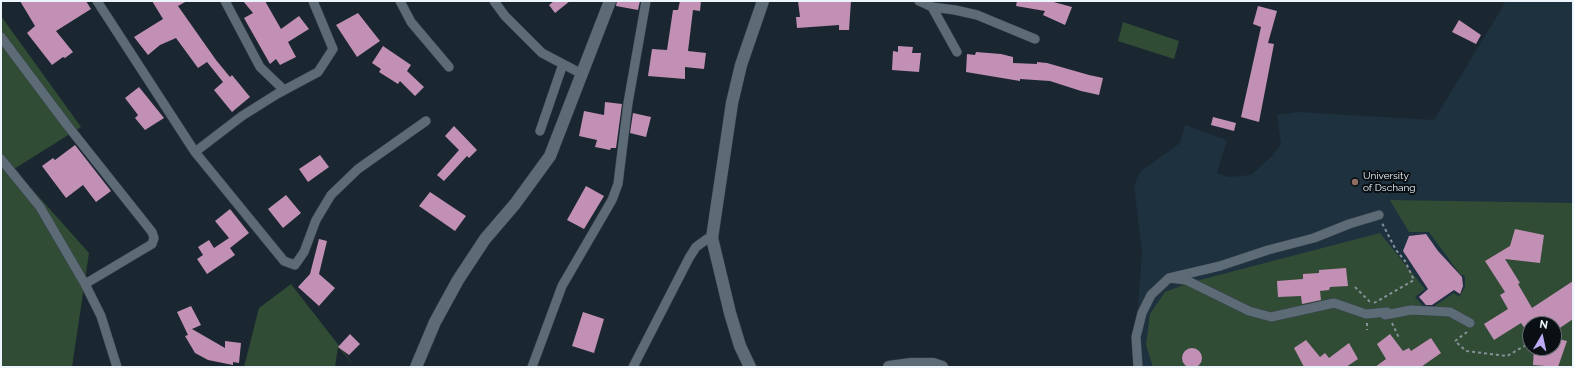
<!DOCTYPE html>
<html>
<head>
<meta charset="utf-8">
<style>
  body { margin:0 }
  #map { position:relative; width:1574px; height:368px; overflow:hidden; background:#1a2731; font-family:Raleway,sans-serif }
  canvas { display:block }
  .frame { position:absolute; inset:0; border:2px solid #edf5fc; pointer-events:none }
  .north { position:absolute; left:1522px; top:316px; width:40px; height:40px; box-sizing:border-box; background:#090f13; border:1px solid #646b70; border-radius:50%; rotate:9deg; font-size:11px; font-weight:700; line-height:16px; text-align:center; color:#edf5fc }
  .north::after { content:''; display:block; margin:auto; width:14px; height:18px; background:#bcaaf5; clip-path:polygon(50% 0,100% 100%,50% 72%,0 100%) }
</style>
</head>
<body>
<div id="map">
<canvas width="1574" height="368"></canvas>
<div class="frame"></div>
<div class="north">N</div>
</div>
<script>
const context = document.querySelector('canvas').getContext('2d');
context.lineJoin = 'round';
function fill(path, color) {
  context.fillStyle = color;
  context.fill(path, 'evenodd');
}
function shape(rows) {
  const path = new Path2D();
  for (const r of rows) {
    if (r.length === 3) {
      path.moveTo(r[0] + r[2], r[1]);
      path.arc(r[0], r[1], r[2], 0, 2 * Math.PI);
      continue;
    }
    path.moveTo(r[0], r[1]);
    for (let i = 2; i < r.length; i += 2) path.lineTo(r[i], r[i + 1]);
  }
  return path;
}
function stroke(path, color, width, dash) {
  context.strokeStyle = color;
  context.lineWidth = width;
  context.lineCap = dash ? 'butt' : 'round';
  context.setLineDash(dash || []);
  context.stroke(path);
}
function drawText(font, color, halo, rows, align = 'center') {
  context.font = font + ' Raleway,sans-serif';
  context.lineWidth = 4;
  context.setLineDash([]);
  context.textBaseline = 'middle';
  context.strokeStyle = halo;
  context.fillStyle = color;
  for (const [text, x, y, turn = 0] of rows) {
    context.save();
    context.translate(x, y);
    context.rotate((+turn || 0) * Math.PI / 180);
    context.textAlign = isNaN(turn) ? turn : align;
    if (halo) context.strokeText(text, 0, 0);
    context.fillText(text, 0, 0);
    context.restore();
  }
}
const built = shape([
  [1505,1,1573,1,1573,367,1140,367,1137,319,1142,252,1134,186,1141,171,1180,143,1185,125,1227,140,1217,173,1228,177,1251,175,1272,156,1281,144,1277,115,1298,112,1434,120,1502,8],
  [1530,324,1554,324,1554,348,1530,348]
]);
const green = shape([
  [1,16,81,127,14,169,89,253,72,367,1,367],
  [1123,22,1179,41,1174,59,1118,41],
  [1390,200,1573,203,1573,367,1153,367,1146,345,1150,314,1165,292,1192,282,1380,233,1425,289,1415,297,1426,309,1430,309,1454,293,1459,297,1465,287,1465,276,1460,274,1448,258,1429,232,1409,232],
  [1530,324,1554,324,1554,348,1530,348],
  [291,284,354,365,338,347,335,367,244,367,259,308]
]);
const building = shape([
  [20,1,86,1,91,9,56,31,73,52,65,58,63,57,52,65,27,33,35,26],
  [152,1,187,1,178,6,216,60,230,77,232,75,250,97,232,112,214,90,223,82,207,62,198,68,176,38,160,45,148,55,134,37,163,19],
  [243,1,265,1,281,29,299,16,309,29,288,42,296,57,280,65,276,59,270,64,244,18,253,13],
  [554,1,570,1,555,13,549,5],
  [617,1,640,1,638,10,616,6],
  [680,1,701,1,700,11,693,10,688,51,706,53,704,69,685,67,685,79,648,76,652,49,667,50,673,10,678,10],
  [798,1,851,1,849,30,839,30,839,25,797,28,796,17,800,17],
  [1017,1,1050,1,1072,7,1065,25,1043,15,1045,11,1016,6],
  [1258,6,1277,11,1268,43,1274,44,1259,122,1241,117,1261,27,1253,24],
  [358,13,380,41,357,57,336,25],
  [1459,20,1481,35,1476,44,1452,32],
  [383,46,411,65,407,71,424,87,415,96,400,81,398,84,379,72,381,69,372,63],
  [898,46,913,47,912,53,921,53,919,72,892,70,893,51,898,52],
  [976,52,1001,54,1013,57,1013,63,1037,64,1037,62,1047,63,1089,75,1103,78,1099,95,1081,91,1050,81,1020,79,1020,81,966,72,967,54,975,55],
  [139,87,164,118,145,130,135,118,138,115,125,98],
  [605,102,622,104,616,148,611,148,610,150,595,147,597,140,579,136,584,111,604,115],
  [633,113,651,117,646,137,630,133],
  [1213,117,1236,123,1234,131,1211,125],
  [454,126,477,150,469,158,467,156,444,181,437,175,459,150,445,136],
  [75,145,111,191,96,202,83,185,66,198,42,166,53,158,55,160],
  [320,155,329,167,308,182,299,169],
  [586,186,604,196,584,229,567,220],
  [430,192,466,216,455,231,419,206],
  [286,195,301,213,283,228,268,209],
  [230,209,249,233,230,248,235,255,207,274,197,259,203,255,198,247,209,240,214,248,229,238,215,221],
  [1515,229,1544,235,1540,263,1505,259,1520,283,1518,284,1532,308,1573,281,1573,319,1554,332,1554,324,1530,324,1530,336,1521,323,1494,340,1484,324,1508,309,1500,295,1505,292,1485,261,1510,246],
  [1426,234,1438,251,1462,277,1463,286,1460,294,1454,290,1432,305,1426,305,1419,297,1428,289,1403,251,1409,236],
  [319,239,327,241,319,274,335,288,319,306,298,287,310,274],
  [1346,268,1348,286,1330,287,1329,290,1320,291,1321,300,1302,304,1301,296,1278,297,1277,281,1303,279,1303,274,1319,273,1319,270],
  [191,306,201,325,192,329,225,348,225,341,241,343,239,363,233,362,233,365,208,360,195,353,185,336,188,335,177,312],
  [583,312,604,319,594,353,572,346],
  [350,334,360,344,349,355,338,347],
  [1390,334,1403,351,1409,348,1411,351,1431,338,1441,353,1421,367,1375,367,1386,359,1377,344],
  [1554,338,1567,341,1558,367,1533,365,1534,348,1554,348],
  [1306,340,1320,357,1325,353,1329,358,1349,343,1358,359,1346,367,1304,367,1294,348],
  [1192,358,10]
]);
const path = shape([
  [1355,287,1371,303],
  [1374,303,1414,280,1405,261,1396,250,1382,223],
  [1367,323,1367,330],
  [1392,323,1399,338],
  [1467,332,1455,341,1466,351,1507,356,1528,344]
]);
const street = shape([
  [97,1,195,152,284,261,295,265,304,252,316,220,331,195,358,169,426,121],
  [225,1,260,67,284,90],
  [400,1,411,22,449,67],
  [494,1,505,16,542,53,582,74],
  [919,1,932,7,955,10,977,15,1035,39],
  [932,7,957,52],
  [1,37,67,125,152,232,154,238,152,244,85,284],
  [540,131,563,64],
  [195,152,242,116,277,94,318,72,333,49,313,1],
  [1,159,40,207,85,284,101,316,117,367],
  [1169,278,1186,280,1249,311,1271,317,1334,303,1366,314,1387,312,1385,315,1411,310,1450,312,1470,323],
  [532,367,562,286,612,200,618,184,628,103,646,1],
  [633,367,689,258,696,247,707,239,712,238],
  [1138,367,1136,337,1142,313,1151,295,1169,278,1220,266,1268,250,1314,238,1349,224,1379,215]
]);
const secondary = shape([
  [416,367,435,322,458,280,485,239,515,204,550,156,610,1],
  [750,367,740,346,730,313,712,238,732,103,741,65,763,1],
  [889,367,911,364,933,364,942,367]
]);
const markers = [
  [1355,182,4,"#8d6e63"]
];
const poiNames = [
  ["University",1363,176],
  ["of Dschang",1363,188]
];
fill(built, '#1e313f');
fill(green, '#314c35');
fill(building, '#c290b5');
stroke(street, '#38424a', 10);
stroke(secondary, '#38424a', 13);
stroke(path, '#869199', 2, [3, 3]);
stroke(street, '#5d6b77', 9);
stroke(secondary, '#5d6b77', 12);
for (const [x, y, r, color] of markers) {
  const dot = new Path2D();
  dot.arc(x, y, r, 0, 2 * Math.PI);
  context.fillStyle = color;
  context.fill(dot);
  stroke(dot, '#090f13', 1.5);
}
drawText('10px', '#edf5fc', '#090f13', poiNames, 'left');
</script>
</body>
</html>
